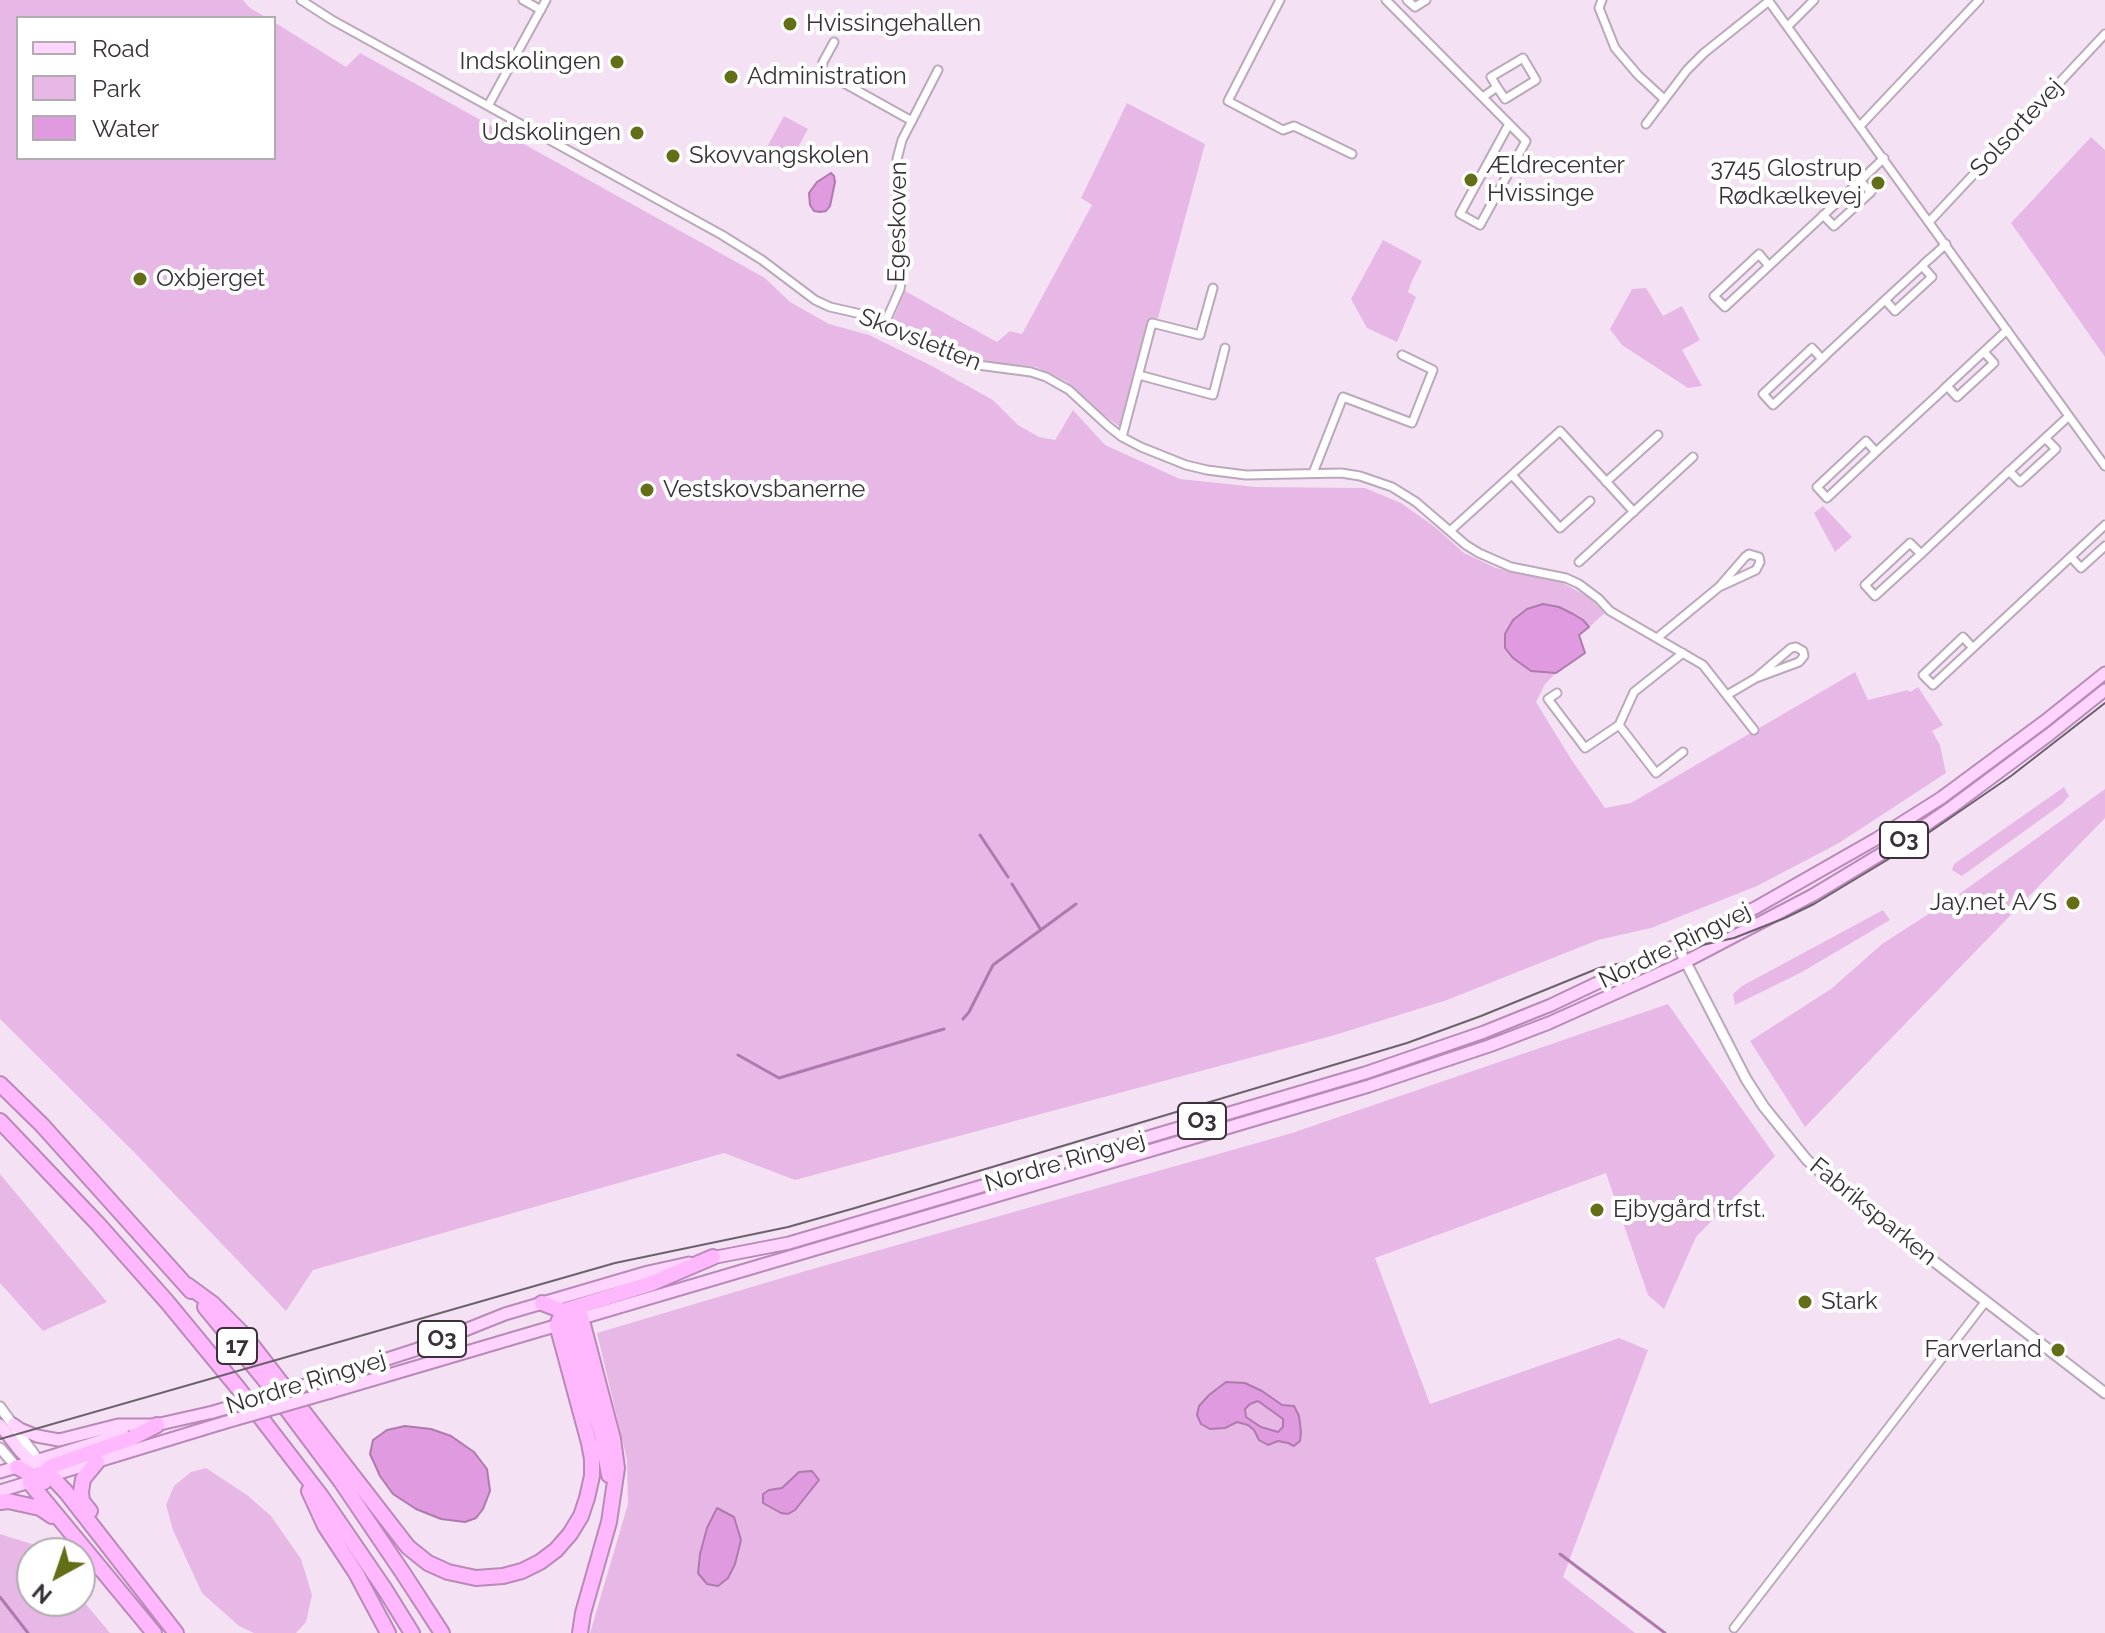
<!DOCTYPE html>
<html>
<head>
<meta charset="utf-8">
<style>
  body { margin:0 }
  #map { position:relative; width:2105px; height:1633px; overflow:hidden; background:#f4e2f4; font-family:Raleway,sans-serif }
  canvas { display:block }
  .legend { position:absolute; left:16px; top:16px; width:260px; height:144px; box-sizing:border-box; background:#fff; border:2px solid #afadaf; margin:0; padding:10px 14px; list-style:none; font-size:24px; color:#383137 }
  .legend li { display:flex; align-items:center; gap:16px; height:40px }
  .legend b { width:40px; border:2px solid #afadaf }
  .north { position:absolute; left:16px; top:1537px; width:80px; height:80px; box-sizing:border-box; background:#fff; border:2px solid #afadaf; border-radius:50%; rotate:220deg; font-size:22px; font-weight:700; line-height:32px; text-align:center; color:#383137 }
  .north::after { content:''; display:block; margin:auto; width:28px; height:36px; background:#636e16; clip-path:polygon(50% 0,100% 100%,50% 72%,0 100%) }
</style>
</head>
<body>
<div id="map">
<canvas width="2105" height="1633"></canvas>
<ul class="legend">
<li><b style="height:10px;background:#ffd4fe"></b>Road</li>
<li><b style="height:22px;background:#e7b8e6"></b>Park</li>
<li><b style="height:22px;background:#e09ae0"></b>Water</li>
</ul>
<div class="north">N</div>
</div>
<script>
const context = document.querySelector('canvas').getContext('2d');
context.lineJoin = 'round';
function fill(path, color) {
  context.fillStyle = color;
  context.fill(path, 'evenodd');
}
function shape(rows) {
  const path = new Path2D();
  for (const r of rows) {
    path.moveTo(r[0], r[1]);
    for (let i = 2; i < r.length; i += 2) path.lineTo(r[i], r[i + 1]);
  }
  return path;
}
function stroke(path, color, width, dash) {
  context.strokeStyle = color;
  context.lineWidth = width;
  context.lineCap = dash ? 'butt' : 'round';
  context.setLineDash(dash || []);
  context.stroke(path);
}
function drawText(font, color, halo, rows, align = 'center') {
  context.font = font + ' Raleway,sans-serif';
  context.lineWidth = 8;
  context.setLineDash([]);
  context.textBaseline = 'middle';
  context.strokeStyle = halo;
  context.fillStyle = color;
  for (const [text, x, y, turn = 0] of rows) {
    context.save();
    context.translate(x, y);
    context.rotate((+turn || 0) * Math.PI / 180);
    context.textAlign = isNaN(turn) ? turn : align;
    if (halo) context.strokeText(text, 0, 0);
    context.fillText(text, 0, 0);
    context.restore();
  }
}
const green = shape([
  [0,0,243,0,250,8,267,18,18,18,18,158,274,158,274,22,346,67,360,53,765,278,790,302,829,324,869,335,930,365,993,400,1018,425,1039,437,1055,440,1073,410,1105,445,1180,479,1256,487,1365,488,1401,503,1435,527,1464,553,1496,568,1559,581,1590,598,1605,613,1589,627,1583,619,1531,671,1556,673,1545,684,1536,702,1571,759,1605,808,1631,803,1855,672,1868,700,1908,690,1910,692,1918,687,1943,725,1932,731,1940,745,1946,773,1839,843,1757,886,1651,928,1598,940,1447,1000,1335,1035,795,1180,724,1153,313,1270,286,1311,134,1152,0,1019],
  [1127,103,1205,144,1158,318,1150,319,1120,427,1097,410,1066,381,1036,367,992,363,962,357,893,320,905,291,997,342,1010,331,1022,334,1092,205,1081,198],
  [784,116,808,129,786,169,762,156],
  [2091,137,2105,150,2105,357,2011,223],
  [1383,240,1422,261,1411,283,1408,292,1416,297,1397,342,1367,328,1351,299],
  [1646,288,1663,316,1682,306,1700,340,1682,350,1702,386,1688,388,1622,345,1610,329,1632,289],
  [1823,506,1852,537,1835,552,1814,513],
  [2064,787,2069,796,2062,804,1962,876,1952,870,1954,864],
  [2105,789,2105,818,1805,1127,1750,1041,1831,989,1882,944,1958,895],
  [1883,910,1890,920,1802,972,1735,1005,1733,994,1742,986],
  [1668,1004,1775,1156,1696,1237,1664,1309,1648,1295,1606,1173,1375,1258,1430,1404,1619,1338,1648,1350,1563,1577,1635,1633,590,1633,628,1504,627,1460,597,1333,802,1272,1292,1133],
  [0,1174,107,1302,43,1331,0,1283],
  [206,1468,247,1495,271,1516,301,1559,312,1595,306,1622,296,1633,254,1633,239,1626,202,1593,173,1530,166,1505,174,1486,191,1472],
  [0,1534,35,1545,42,1553,32,1553,32,1601,80,1601,80,1597,110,1633,0,1633]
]);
const water = shape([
  [831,173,834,176,835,182,830,206,826,211,820,212,814,211,810,205,809,193,817,182,831,173],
  [1543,604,1559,607,1573,614,1583,620,1589,627,1579,635,1585,653,1556,673,1531,671,1513,658,1505,648,1505,634,1513,620,1527,609,1543,604],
  [1226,1382,1245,1383,1262,1391,1282,1405,1294,1406,1299,1416,1301,1432,1300,1441,1294,1446,1288,1443,1278,1441,1268,1445,1259,1440,1254,1430,1248,1425,1237,1422,1225,1428,1210,1429,1201,1424,1197,1415,1199,1406,1209,1395,1226,1382],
  [1258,1401,1283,1419,1283,1427,1278,1432,1261,1427,1246,1417,1245,1409,1250,1404,1258,1401],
  [405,1426,431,1429,451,1436,474,1452,487,1469,490,1491,483,1509,476,1518,465,1522,441,1519,416,1509,393,1494,380,1476,370,1454,373,1440,387,1430,405,1426],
  [812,1471,819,1480,795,1510,788,1514,781,1513,763,1503,763,1494,769,1490,782,1488,799,1472,812,1471],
  [717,1508,734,1517,741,1540,735,1564,728,1578,718,1586,707,1584,698,1573,700,1554,707,1528,717,1508]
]);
const stream = shape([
  [980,835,1008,877],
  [1012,884,1041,930],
  [963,1019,969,1012,993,965,1076,904],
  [738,1055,779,1078,944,1029],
  [1560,1554,1665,1633],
  [0,1597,28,1633]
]);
const minor = shape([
  [301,0,332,20,722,235,762,260,815,300,830,307,861,314,885,323,950,357,970,364,1031,372,1046,377,1069,390,1108,426,1122,437,1141,447,1186,465,1207,470,1246,475,1341,473,1360,476,1392,487,1416,502,1466,545,1479,553,1511,567,1566,578,1579,584,1599,599,1610,611,1703,665,1754,730],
  [523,0,541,10],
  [1280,0,1228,101,1283,130,1294,126,1352,154],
  [1386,0,1526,141,1480,225,1460,214,1509,124],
  [1407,0,1415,7,1426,0],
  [1602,0,1599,8,1615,48,1638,75,1664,99],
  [1768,0,2105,466],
  [1788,26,1814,0],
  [834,42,823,62,822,68,824,72,912,121],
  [1483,97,1497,87,1505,99,1536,80,1523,58,1491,77,1497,87],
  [488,106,546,0],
  [1646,124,1687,70,1704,53,1769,1],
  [1860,126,1979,0],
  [1823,215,1834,226,1871,192,1860,181],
  [1929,222,2105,34],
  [1769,266,1759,254,1714,296,1725,307,1860,181,1884,158],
  [1885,300,1895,311,1932,277,1922,266],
  [885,323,900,289,902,273,897,159,902,140,938,70],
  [1822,359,1812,348,1763,394,1773,405,1822,359,1827,354,1885,300,1922,266,1926,262,1933,256,1946,244],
  [1139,375,1213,395,1225,348],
  [1947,386,1957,397,1994,363,1984,352],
  [1122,437,1152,323,1200,335,1213,288],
  [1876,452,1866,441,1817,487,1827,498,1876,452,1942,391,1947,386,2007,330],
  [2009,471,2020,482,2056,449,2045,438],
  [1313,473,1343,397,1412,423,1433,370,1402,355],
  [1512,475,1560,528,1590,501],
  [1606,482,1658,435],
  [1450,531,1560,431,1634,512],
  [1921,554,1910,543,1865,585,1875,596,1921,554,2004,476,2069,416],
  [2071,557,2081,568,2105,546],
  [1579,562,1693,457],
  [1657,638,1719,587,1756,570,1760,562,1759,557,1749,554,1745,557,1719,587],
  [1973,648,1963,637,1923,675,1933,685,2105,525],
  [1557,693,1548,699,1585,748,1619,725,1634,692,1683,653],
  [1727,695,1756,678,1799,662,1804,656,1803,651,1796,647,1791,648,1756,678],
  [1619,725,1656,773,1683,752],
  [1734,1628,1986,1301]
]);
const tertiary = shape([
  [1677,945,1746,1079,1764,1107,1807,1160,1836,1186,2105,1393],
  [0,1407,41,1464],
  [0,1448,20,1471]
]);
const primary = shape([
  [706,1259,789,1243,1365,1073,1484,1032,1551,1005,1755,908,1876,839,1941,798,2045,721,2105,673],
  [322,1380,415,1350,505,1314,648,1272,689,1263],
  [331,1392,1369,1086,1489,1046,1549,1023,1685,962,1813,895,1901,842,1952,807,2050,734,2105,690],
  [13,1424,20,1429,37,1436,59,1440,118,1425,156,1425],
  [0,1425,20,1451,34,1464],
  [151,1426,213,1412],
  [0,1472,123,1434],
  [0,1491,223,1423]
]);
const motorway = shape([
  [0,1084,42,1125,191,1291],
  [0,1121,98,1224,168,1303,238,1388,321,1496,384,1588,412,1633],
  [187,1285,213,1304,244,1335,408,1547,428,1563,448,1572,476,1578,503,1576,522,1571,540,1562,556,1550,570,1534,581,1516,587,1498,592,1476,592,1459,589,1443,557,1325,563,1311,650,1284,713,1257],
  [542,1303,563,1311,569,1321,602,1436,609,1475],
  [205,1307,265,1380,340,1480,403,1573,442,1633],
  [17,1467,44,1482],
  [51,1476,66,1492,176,1633],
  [309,1491,325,1526,356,1573,388,1633],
  [0,1502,8,1501,40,1508,52,1516],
  [90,1511,82,1501,81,1492,83,1479,97,1462],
  [154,1633,30,1483,52,1466,132,1438,157,1425],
  [580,1633,583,1613,609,1522,617,1468,613,1439,581,1317]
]);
const tram = shape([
  [0,1439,615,1263,788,1227,855,1208,1407,1043,1481,1016,1599,968,1734,938,1785,918,1814,904,1902,851,2011,776,2105,703]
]);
const primaryBridge = shape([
  [213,1412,322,1380],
  [223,1423,331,1392]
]);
const markers = [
  [790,24,8,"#636e16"],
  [617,62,8,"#636e16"],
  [731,77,8,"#636e16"],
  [637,133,8,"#636e16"],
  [673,156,8,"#636e16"],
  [1471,180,8,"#636e16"],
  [1878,183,8,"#636e16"],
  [140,279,8,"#636e16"],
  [647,490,8,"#636e16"],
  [2073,903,8,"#636e16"],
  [1597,1210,8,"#636e16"],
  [1805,1302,8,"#636e16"],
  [2058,1350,8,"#636e16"]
];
const shields = [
  [1904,840,48],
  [1202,1121,48],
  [442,1339,48],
  [237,1346,40]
];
const shieldNames = [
  ["O3",1904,840],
  ["O3",1202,1121],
  ["O3",442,1339],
  ["17",237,1346]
];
const poiNames = [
  ["Hvissingehallen",806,24],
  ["Indskolingen",601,62,"right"],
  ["Administration",747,77],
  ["Udskolingen",621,133,"right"],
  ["Skovvangskolen",689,156],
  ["Ældrecenter",1487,166],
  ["Hvissinge",1487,194],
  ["3745 Glostrup",1862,169,"right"],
  ["Rødkælkevej",1862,197,"right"],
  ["Oxbjerget",156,279],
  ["Vestskovsbanerne",663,490],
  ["Jay.net A/S",2057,903,"right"],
  ["Ejbygård trfst.",1613,1210],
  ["Stark",1821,1302],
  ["Farverland",2042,1350,"right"]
];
const streetNames = [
  ["Solsortevej",2017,128,-47],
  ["Egeskoven",898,222,-89],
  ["Skovsletten",920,340,22],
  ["Nordre Ringvej",1675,946,-26],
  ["Nordre Ringvej",1065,1162,-16],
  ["Fabriksparken",1873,1212,39],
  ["Nordre Ringvej",306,1383,-17]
];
fill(green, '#e7b8e6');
fill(water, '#e09ae0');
stroke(water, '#ae7aad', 2);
stroke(stream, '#ae7aad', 3);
stroke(minor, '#baa9ba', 11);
stroke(tertiary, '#baa9ba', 13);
stroke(primary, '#b989b8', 15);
stroke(motorway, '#b989b8', 18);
stroke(minor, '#fff', 7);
stroke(tertiary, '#fff', 9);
stroke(primary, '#ffd4fe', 11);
stroke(motorway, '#ffb8fe', 14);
stroke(tram, '#6b616b', 2);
stroke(primaryBridge, '#b989b8', 15, []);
stroke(primaryBridge, '#ffd4fe', 11);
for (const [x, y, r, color] of markers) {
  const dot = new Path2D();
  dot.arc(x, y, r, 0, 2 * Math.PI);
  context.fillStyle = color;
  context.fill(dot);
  stroke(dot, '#fff', 3);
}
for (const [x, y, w] of shields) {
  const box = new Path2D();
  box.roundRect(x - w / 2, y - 18, w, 36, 6);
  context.fillStyle = '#fff';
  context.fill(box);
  stroke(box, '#383137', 2);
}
drawText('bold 22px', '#383137', null, shieldNames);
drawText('24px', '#383137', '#fff', poiNames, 'left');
drawText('24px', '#383137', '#fff', streetNames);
</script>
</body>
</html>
